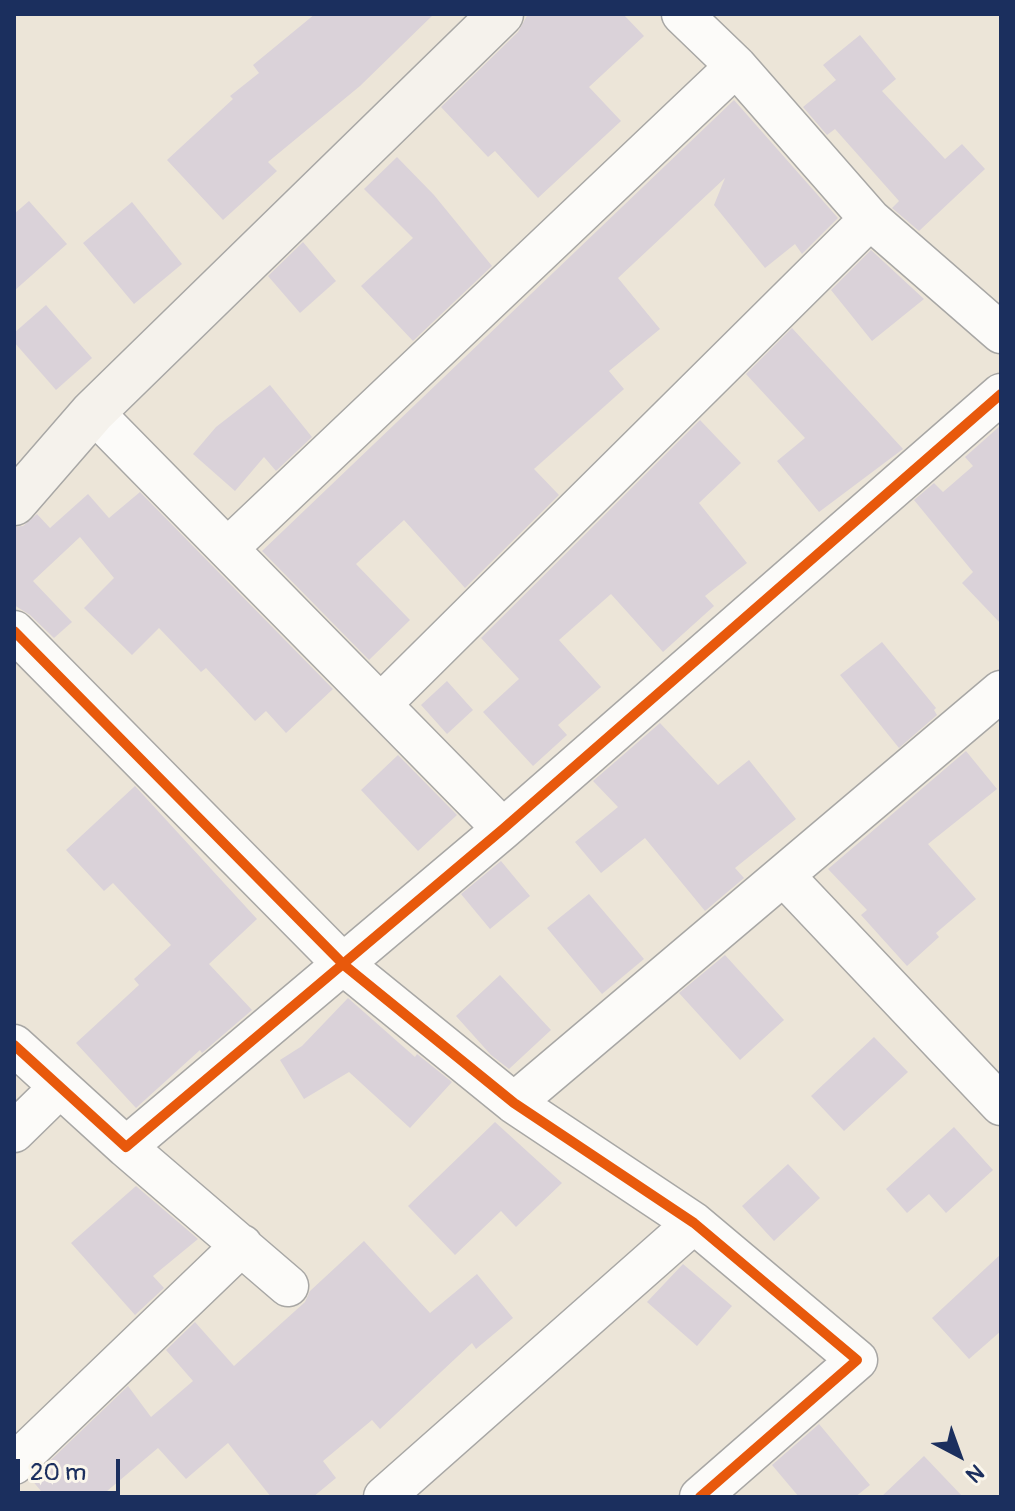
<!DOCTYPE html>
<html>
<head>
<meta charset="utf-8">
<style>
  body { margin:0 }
  #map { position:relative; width:1015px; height:1511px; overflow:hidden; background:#ece5d8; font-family:Pangolin,sans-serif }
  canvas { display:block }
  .frame { position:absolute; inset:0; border:16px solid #1b2f5e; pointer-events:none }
  .north { position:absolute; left:919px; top:1415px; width:80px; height:80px; -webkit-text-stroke:6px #fbf7ec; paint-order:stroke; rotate:139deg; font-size:22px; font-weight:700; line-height:32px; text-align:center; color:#1b2f5e }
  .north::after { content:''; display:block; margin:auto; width:28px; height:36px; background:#1b2f5e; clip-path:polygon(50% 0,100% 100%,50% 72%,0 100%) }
  .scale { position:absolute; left:16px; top:1459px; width:104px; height:36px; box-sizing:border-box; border:4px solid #1b2f5e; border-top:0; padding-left:10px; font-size:24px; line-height:28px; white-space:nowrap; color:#1b2f5e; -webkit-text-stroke:6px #fbf7ec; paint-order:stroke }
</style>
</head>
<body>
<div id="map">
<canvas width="1015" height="1511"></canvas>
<div class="frame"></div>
<div class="north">N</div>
<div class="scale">20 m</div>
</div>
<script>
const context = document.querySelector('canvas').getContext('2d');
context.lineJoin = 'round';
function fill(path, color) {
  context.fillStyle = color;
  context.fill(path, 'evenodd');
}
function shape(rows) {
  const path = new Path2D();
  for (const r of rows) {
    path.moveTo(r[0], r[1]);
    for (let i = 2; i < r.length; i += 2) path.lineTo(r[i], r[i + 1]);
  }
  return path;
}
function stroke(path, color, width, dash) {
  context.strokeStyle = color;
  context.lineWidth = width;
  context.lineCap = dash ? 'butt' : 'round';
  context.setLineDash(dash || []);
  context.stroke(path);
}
const building = shape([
  [315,14,434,14,360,86,268,162,277,171,223,220,167,160,233,99,230,96,259,73,253,65],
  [528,14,623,14,644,36,589,87,621,121,538,198,495,151,488,157,441,107,518,32],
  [860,35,896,79,882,91,945,159,962,144,985,169,919,231,892,208,899,201,835,129,827,135,803,107,836,80,823,65],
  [734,100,838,218,802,254,795,244,765,268,714,205,725,178,618,278,660,329,609,371,624,389,534,469,559,495,465,588,404,520,356,564,410,620,369,660,262,551],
  [397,157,434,195,492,266,413,341,361,286,413,238,364,189],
  [29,201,67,244,14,291,14,214],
  [132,202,182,264,134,304,83,243],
  [303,242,336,281,300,313,268,276],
  [871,250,924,299,872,341,831,290],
  [46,305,92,358,56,390,14,342,14,333],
  [792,328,903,449,819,512,777,461,805,438,746,374],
  [270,385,312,437,276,471,264,457,235,491,193,454,216,427],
  [700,420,741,463,699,503,747,563,705,596,714,606,663,652,611,594,559,640,601,687,558,725,567,735,533,766,483,712,519,679,481,638],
  [1001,425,1001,624,962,583,973,572,914,500,934,483,943,492,973,466,965,457],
  [140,492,333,689,286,733,266,711,255,721,206,668,201,672,159,628,132,655,84,608,114,578,80,537,33,581,72,622,54,638,30,615,14,605,14,527,23,526,37,514,50,528,88,494,109,518],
  [882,642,936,708,934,710,937,715,899,748,840,675],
  [447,681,473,710,447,734,421,705],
  [660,723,718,785,749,760,796,819,735,868,744,878,705,911,645,838,601,873,575,842,618,807,593,781],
  [966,751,997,789,928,844,976,899,936,933,939,937,907,966,861,915,867,910,828,869],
  [398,755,457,815,418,851,361,790],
  [135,786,257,919,209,964,252,1010,202,1053,200,1050,136,1108,76,1043,139,985,134,979,171,945,113,883,104,891,66,850],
  [501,861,530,896,490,929,461,894],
  [589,894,644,959,602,994,547,928],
  [725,955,784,1020,740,1060,679,993],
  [500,975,551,1030,509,1069,491,1055,456,1016],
  [348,998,415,1057,417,1054,452,1082,410,1128,349,1072,304,1099,280,1060,302,1046],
  [874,1037,908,1072,844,1131,811,1096],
  [495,1122,562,1183,516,1227,501,1211,455,1255,408,1206],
  [954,1127,993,1170,946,1213,929,1194,907,1213,886,1189],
  [788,1164,820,1198,774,1241,742,1206],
  [136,1186,198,1239,153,1276,164,1288,135,1315,71,1243],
  [364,1241,430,1313,477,1274,513,1318,476,1349,472,1343,380,1429,372,1420,323,1461,336,1478,313,1497,271,1497,228,1443,186,1479,158,1448,100,1497,46,1497,31,1479,128,1386,151,1417,193,1381,166,1350,195,1322,234,1366,305,1302,310,1291],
  [1001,1254,1001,1331,969,1359,932,1318],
  [683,1264,732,1306,697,1346,647,1302],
  [819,1424,870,1485,855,1497,799,1497,772,1465],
  [924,1456,963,1497,881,1497]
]);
const street = shape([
  [682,14,736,66,870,219,1001,333],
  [93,412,503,829],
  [228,548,736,66],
  [14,631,344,965,514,1103,694,1223,857,1360,700,1497],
  [382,703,870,219],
  [784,876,1001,1105],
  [14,1045,126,1147,503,829,1001,394],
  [514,1103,1001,691],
  [14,1132,60,1087],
  [126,1147,288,1286],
  [14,1464,242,1245],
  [384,1497,694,1223]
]);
const secondary = shape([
  [14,503,93,412,501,14]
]);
const cycleway = shape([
  [14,631,344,965,514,1103,694,1223,857,1360,700,1497],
  [14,1045,126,1147,503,829,1001,394]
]);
fill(building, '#dad2d9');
stroke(street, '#a8a7a5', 43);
stroke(secondary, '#a8a7a5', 47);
stroke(street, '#fcfbf9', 40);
stroke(secondary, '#f5f2ec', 44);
stroke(cycleway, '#e8590c', 10);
</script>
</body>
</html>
